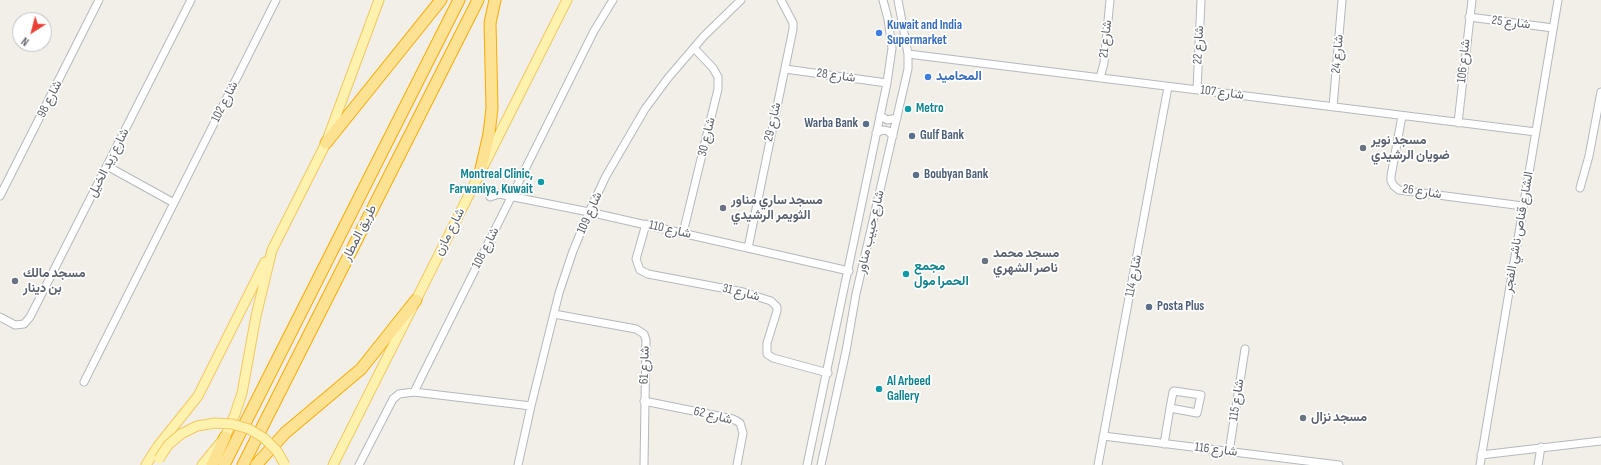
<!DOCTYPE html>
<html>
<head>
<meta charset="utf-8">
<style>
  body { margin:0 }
  #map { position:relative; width:1601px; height:465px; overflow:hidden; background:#f1efe8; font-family:"Sofia Sans Condensed",sans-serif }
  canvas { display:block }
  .north { position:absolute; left:12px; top:12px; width:40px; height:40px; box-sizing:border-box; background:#fff; border:1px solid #bfc1c3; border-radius:50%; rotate:216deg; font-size:11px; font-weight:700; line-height:16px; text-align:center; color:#5f6368 }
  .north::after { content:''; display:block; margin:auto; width:14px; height:18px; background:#ea4335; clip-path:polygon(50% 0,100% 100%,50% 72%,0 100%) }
</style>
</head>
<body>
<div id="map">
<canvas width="1601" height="465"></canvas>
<div class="north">N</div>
</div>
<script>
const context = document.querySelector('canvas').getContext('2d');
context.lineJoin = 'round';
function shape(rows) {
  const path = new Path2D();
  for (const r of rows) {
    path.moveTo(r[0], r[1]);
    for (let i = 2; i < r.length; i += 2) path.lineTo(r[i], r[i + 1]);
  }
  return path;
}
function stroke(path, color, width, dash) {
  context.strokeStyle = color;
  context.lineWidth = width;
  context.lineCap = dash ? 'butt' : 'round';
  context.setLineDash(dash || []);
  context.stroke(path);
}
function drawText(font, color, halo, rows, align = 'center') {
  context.font = font + ' "Sofia Sans Condensed",Vazirmatn,sans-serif';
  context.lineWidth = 3.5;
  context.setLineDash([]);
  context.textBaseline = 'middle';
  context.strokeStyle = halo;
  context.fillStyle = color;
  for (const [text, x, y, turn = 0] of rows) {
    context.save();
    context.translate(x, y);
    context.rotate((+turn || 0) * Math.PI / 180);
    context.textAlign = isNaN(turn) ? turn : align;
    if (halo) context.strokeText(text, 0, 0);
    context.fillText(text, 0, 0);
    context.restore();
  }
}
const minor = shape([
  [1469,17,1553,28],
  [908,54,1536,132],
  [785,69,887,83],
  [1100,78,1104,63,1110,0],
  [1197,90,1201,0],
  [1333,107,1342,0],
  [880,115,887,120,897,118],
  [1402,116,1391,176,1391,181,1394,186,1399,190,1523,206],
  [1458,123,1472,0],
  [876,133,883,130,888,131,893,136],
  [107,166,174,203],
  [1580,188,1589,156,1601,92],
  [0,196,99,0],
  [490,197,499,194,589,212,849,271],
  [646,224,636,259,640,270,648,274,743,292,771,301,777,307,777,311,767,343,767,354,773,358,828,373],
  [683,233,718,89,718,77,713,68,694,48],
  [748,248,793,29,793,23,781,0],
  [554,314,636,329,644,334,646,340,644,465],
  [0,317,15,325,24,324,30,317,191,0],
  [84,382,276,0],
  [414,392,594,31,613,0],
  [644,401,733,419,740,423,743,433,737,465],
  [1103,436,1339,465],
  [1164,444,1170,408,1173,392,1174,391,1201,395,1197,413,1170,408],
  [1229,452,1245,349],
  [1481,455,1601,441],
  [359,465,393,399,399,394,414,392,531,406],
  [518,465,531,406,559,293,573,251,589,212,606,176,645,109,668,78,704,36,741,0],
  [807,465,887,83,892,48,888,19,883,0],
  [821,465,846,351,856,294,908,69,908,54,898,0],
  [1098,465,1168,87],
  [1480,465,1558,0],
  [1538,465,1541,447]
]);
const major = shape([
  [146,465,158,446,198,396,265,262],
  [202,465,225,437,235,414,242,393,256,316,272,250,326,143,379,0],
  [333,465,567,0]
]);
const highway = shape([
  [326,143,441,0],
  [480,173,489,134,492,108,490,23,495,0],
  [212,465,225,437],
  [224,465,459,0],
  [243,465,478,0],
  [256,465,285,433,361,369,416,300]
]);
const majorBridge = shape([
  [159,459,168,445,181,434,197,426,215,423,232,424,249,429,264,438,277,451,285,465]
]);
const markers = [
  [879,33,4,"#3f7fe0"],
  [928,77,4,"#3f7fe0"],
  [908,109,4,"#0f9aa8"],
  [866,124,4,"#5c6f8a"],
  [912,136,4,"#5c6f8a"],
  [1363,148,4,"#6b7280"],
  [916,175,4,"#5c6f8a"],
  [541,182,4,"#0f9aa8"],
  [723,208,4,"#6b7280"],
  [985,261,4,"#6b7280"],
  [906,274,4,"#0f9aa8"],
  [15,281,4,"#6b7280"],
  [1149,307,4,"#5c6f8a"],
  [879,389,4,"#0f9aa8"],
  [1303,418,4,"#6b7280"]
];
const streetNames = [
  ["شارع 25",1511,23,7],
  ["شارع 21",1106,39,-84],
  ["شارع 22",1199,45,-87],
  ["شارع 24",1338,54,-85],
  ["شارع 106",1464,61,-84],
  ["شارع 28",836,76,8],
  ["شارع 107",1222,93,7],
  ["شارع 98",50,99,-63],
  ["شارع 102",225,102,-63],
  ["شارع 29",773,122,-77],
  ["شارع 30",707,137,-76],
  ["شارع زيد الخيل",109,163,-63],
  ["شارع 26",1422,192,9],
  ["شارع 109",590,213,-66],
  ["شارع 110",670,230,13],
  ["شارع مازن",450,232,-63],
  ["شارع حبيب مناور",871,232,-77],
  ["الشارع قناص ناشي الفجر",1519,232,-80],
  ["طريق المطار",360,233,-63],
  ["شارع 108",486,248,-63],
  ["شارع 114",1134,276,-79],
  ["شارع 31",741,293,14],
  ["شارع 61",645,365,-88],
  ["شارع 115",1237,400,-81],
  ["شارع 62",713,416,14],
  ["شارع 116",1216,450,7]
];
const shopNames = [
  ["Kuwait and India",887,26],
  ["Supermarket",887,41],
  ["المحاميد",936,77]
];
const cultureNames = [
  ["Metro",916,109],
  ["Montreal Clinic,",533,175,"right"],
  ["Farwaniya, Kuwait",533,190,"right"],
  ["مجمع",914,267],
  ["الحمرا مول",914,282],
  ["Al Arbeed",887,382],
  ["Gallery",887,397]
];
const serviceNames = [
  ["Warba Bank",858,124,"right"],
  ["Gulf Bank",920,136],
  ["Boubyan Bank",924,175],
  ["Posta Plus",1157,307]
];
const worshipNames = [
  ["مسجد نوير",1371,141],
  ["ضويان الرشيدي",1371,156],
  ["مسجد ساري مناور",731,201],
  ["الثويمر الرشيدي",731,216],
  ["مسجد محمد",993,254],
  ["ناصر الشهري",993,269],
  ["مسجد مالك",23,274],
  ["بن دينار",23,289],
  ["مسجد نزال",1311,418]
];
stroke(minor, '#b5b8bc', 9);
stroke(major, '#f2c960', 11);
stroke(highway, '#f9ab00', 13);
stroke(minor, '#fff', 7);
stroke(major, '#fff2af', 9);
stroke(highway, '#fde293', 11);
stroke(majorBridge, '#f2c960', 11, []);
stroke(majorBridge, '#fff2af', 9);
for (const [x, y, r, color] of markers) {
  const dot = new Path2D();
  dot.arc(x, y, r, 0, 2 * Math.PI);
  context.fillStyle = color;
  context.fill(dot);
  stroke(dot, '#fff', 1.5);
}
drawText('13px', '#5f6368', '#fff', streetNames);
drawText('bold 13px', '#366cbe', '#fff', shopNames, 'left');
drawText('bold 13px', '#0d838f', '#fff', cultureNames, 'left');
drawText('bold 13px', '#4e5e75', '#fff', serviceNames, 'left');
drawText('bold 13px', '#5b616d', '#fff', worshipNames, 'left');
</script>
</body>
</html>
